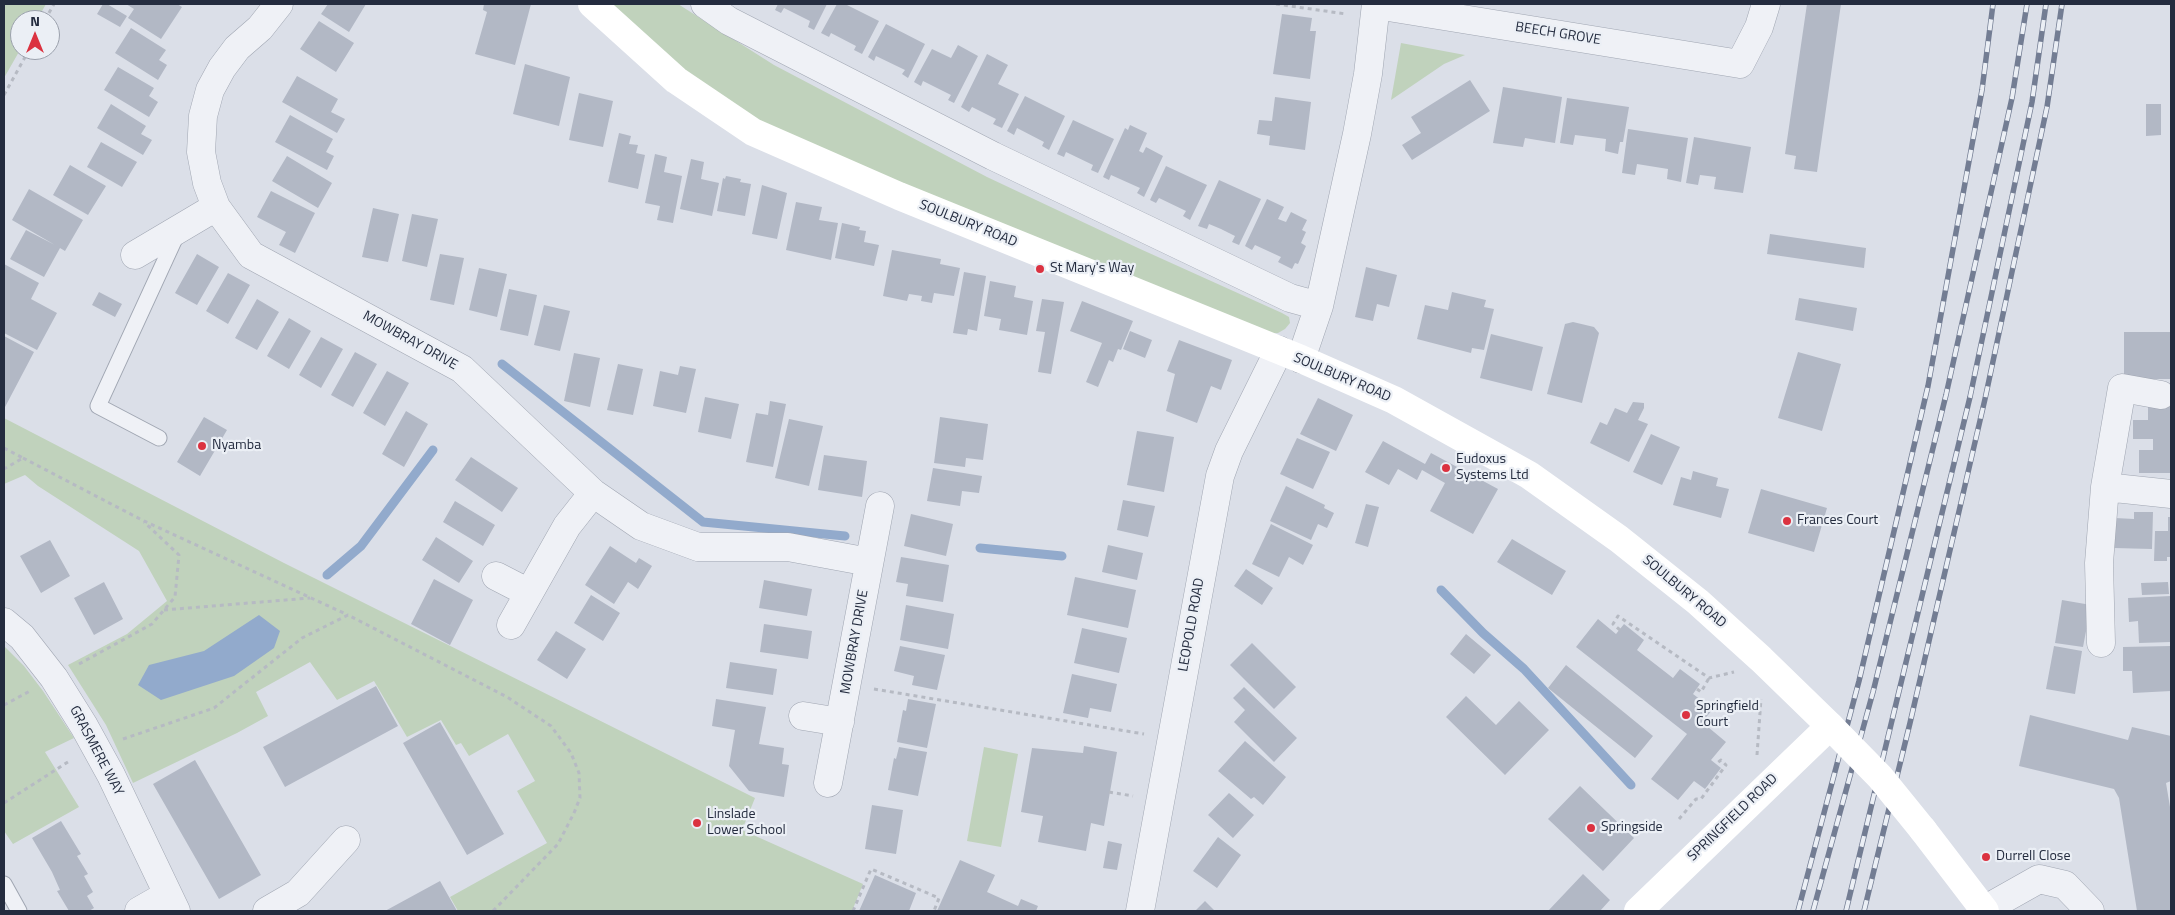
<!DOCTYPE html>
<html>
<head>
<meta charset="utf-8">
<style>
  body { margin:0 }
  #map { position:relative; width:2175px; height:915px; overflow:hidden; background:#dbdfe8; font-family:"Titillium Web",sans-serif }
  canvas { display:block }
  .frame { position:absolute; inset:0; border:5px solid #242c3f; pointer-events:none }
  .north { position:absolute; left:10px; top:10px; width:50px; height:50px; box-sizing:border-box; background:#ebeff5; border:1px solid #9ba1ac; border-radius:50%; rotate:0deg; font-size:14px; font-weight:700; line-height:20px; text-align:center; color:#242c3f }
  .north::after { content:''; display:block; margin:auto; width:18px; height:22px; background:#db3240; clip-path:polygon(50% 0,100% 100%,50% 72%,0 100%) }
</style>
</head>
<body>
<div id="map">
<canvas width="2175" height="915"></canvas>
<div class="frame"></div>
<div class="north">N</div>
</div>
<script>
const context = document.querySelector('canvas').getContext('2d');
context.lineJoin = 'round';
function fill(path, color) {
  context.fillStyle = color;
  context.fill(path, 'evenodd');
}
function shape(rows) {
  const path = new Path2D();
  for (const r of rows) {
    path.moveTo(r[0], r[1]);
    for (let i = 2; i < r.length; i += 2) path.lineTo(r[i], r[i + 1]);
  }
  return path;
}
function stroke(path, color, width, dash) {
  context.strokeStyle = color;
  context.lineWidth = width;
  context.lineCap = dash ? 'butt' : 'round';
  context.setLineDash(dash || []);
  context.stroke(path);
}
function drawText(font, color, halo, rows, align = 'center') {
  context.font = font + ' "Titillium Web",sans-serif';
  context.lineWidth = 4.5;
  context.setLineDash([]);
  context.textBaseline = 'middle';
  context.strokeStyle = halo;
  context.fillStyle = color;
  for (const [text, x, y, turn = 0] of rows) {
    context.save();
    context.translate(x, y);
    context.rotate((+turn || 0) * Math.PI / 180);
    context.textAlign = isNaN(turn) ? turn : align;
    if (halo) context.strokeText(text, 0, 0);
    context.fillText(text, 0, 0);
    context.restore();
  }
}
const green = shape([
  [4,4,46,4,37,20,20,20,20,50,4,78],
  [603,4,678,4,774,65,987,177,1138,248,1282,313,1289,317,1290,323,1285,329,1278,333,1265,334,815,150,734,107,662,53],
  [1401,43,1465,55,1444,64,1391,100],
  [4,418,284,563,755,798,742,830,863,884,852,911,458,911,450,897,547,843,517,791,535,781,508,734,469,756,461,743,456,745,441,720,407,737,374,681,337,700,310,662,256,692,268,716,237,733,133,783,106,725,68,665,127,634,167,601,139,551,38,486,25,475,4,484],
  [5,647,24,666,43,691,74,738,45,752,79,807,13,844,4,831],
  [984,747,1018,754,1001,847,967,841]
]);
const water = shape([
  [259,615,280,631,274,648,234,676,161,700,138,685,149,665,204,651]
]);
const stream = shape([
  [502,364,703,522,845,536],
  [980,548,1062,556],
  [327,575,361,546,433,450],
  [1441,590,1483,633,1524,669,1631,785]
]);
const building = shape([
  [103,4,107,4,127,16,120,27,97,14],
  [126,4,177,4,182,7,161,39,128,18,134,9],
  [328,4,366,4,349,32,321,14],
  [484,4,531,4,515,65,475,54,487,12,483,10],
  [778,4,827,4,814,30,808,27,810,21,784,8,781,13,775,10],
  [837,4,845,4,879,21,862,54,854,50,856,46,831,33,829,37,821,33],
  [1807,4,1841,4,1817,172,1794,169,1796,156,1785,154],
  [1282,14,1312,18,1310,31,1316,31,1310,79,1273,74],
  [319,21,354,43,336,72,300,49],
  [886,24,925,44,908,78,902,74,905,70,876,56,874,61,868,57],
  [131,28,166,50,159,60,167,65,158,80,115,53],
  [958,45,978,56,954,103,948,100,951,95,923,81,921,86,914,82,932,49,951,58],
  [987,54,1008,65,998,84,1019,94,1002,128,993,124,996,119,972,107,969,112,961,107],
  [525,64,570,77,559,126,513,114],
  [118,67,154,88,149,96,158,102,149,117,104,90],
  [297,76,338,99,331,112,345,119,337,133,282,102],
  [1470,80,1490,111,1412,160,1402,145,1421,133,1411,117],
  [1503,87,1562,97,1555,143,1525,138,1523,147,1493,143],
  [579,93,613,101,603,147,569,140],
  [1025,96,1065,116,1049,150,1042,146,1044,142,1017,128,1014,135,1007,131],
  [1275,97,1311,102,1305,150,1269,145,1270,136,1257,134,1259,120,1272,121],
  [1567,98,1629,107,1623,142,1620,142,1618,154,1605,151,1606,139,1575,135,1573,145,1560,143],
  [111,104,146,126,141,134,152,140,143,155,97,128],
  [2146,104,2161,104,2161,135,2146,136],
  [290,115,333,139,326,152,334,156,327,170,275,142],
  [1073,120,1114,139,1098,173,1091,170,1093,165,1066,152,1064,157,1057,154],
  [1130,125,1147,133,1139,151,1143,153,1146,147,1163,156,1144,197,1137,193,1140,188,1111,175,1109,180,1103,177,1125,128,1128,130],
  [1628,129,1688,138,1681,182,1667,179,1668,169,1637,164,1635,175,1622,173],
  [619,133,631,136,629,144,638,145,636,153,645,155,638,189,608,182],
  [1694,137,1751,147,1743,193,1714,189,1716,177,1700,175,1698,185,1686,183],
  [101,142,137,162,122,187,87,167],
  [655,154,667,157,664,172,682,176,673,223,657,220,660,206,645,203],
  [287,156,332,183,318,208,272,181],
  [691,159,704,162,701,179,719,183,712,216,680,209],
  [70,165,106,186,88,215,53,195],
  [1166,166,1207,185,1190,220,1183,216,1186,211,1159,198,1156,203,1150,200],
  [726,176,741,179,740,182,751,184,745,216,717,211,723,178,725,179],
  [1219,180,1261,199,1239,245,1232,242,1235,236,1221,229,1209,224,1207,229,1198,226],
  [762,185,787,193,777,239,752,234],
  [29,189,83,220,65,251,60,248,44,277,10,259,26,230,55,245,12,220],
  [271,191,315,213,295,253,279,245,286,232,257,217],
  [1267,199,1284,207,1278,219,1286,222,1291,212,1307,220,1302,230,1306,232,1301,243,1306,246,1298,264,1295,263,1292,269,1278,262,1281,257,1255,245,1252,250,1245,246],
  [796,202,822,207,819,220,838,223,831,260,786,250],
  [373,208,399,214,388,262,362,257],
  [412,214,438,219,427,267,402,261],
  [842,223,860,227,859,230,866,231,864,242,879,245,874,266,835,258],
  [1770,234,1866,248,1864,268,1767,254],
  [892,250,941,259,940,264,960,268,954,296,934,293,932,303,921,301,922,296,909,294,907,301,883,296],
  [197,254,219,267,197,305,175,293],
  [440,254,464,258,454,305,430,300],
  [4,264,39,283,31,299,57,313,37,350,4,333],
  [1366,267,1397,275,1389,307,1377,304,1373,321,1355,317],
  [479,268,507,274,497,317,469,310],
  [964,272,986,276,977,331,968,329,967,335,953,333],
  [228,273,250,285,228,324,206,311],
  [990,281,1016,286,1014,297,1033,301,1027,335,999,330,1001,319,984,316],
  [509,289,537,295,528,336,500,330],
  [99,292,122,304,115,317,92,305],
  [1452,292,1486,300,1484,307,1494,309,1484,350,1472,348,1471,353,1417,339,1425,305,1448,310],
  [1799,298,1857,308,1853,331,1795,320],
  [257,299,279,312,257,350,235,338],
  [1042,299,1064,302,1051,374,1038,372,1045,332,1036,331],
  [1082,301,1133,321,1121,350,1118,349,1113,362,1109,360,1098,387,1086,382,1102,343,1070,331],
  [544,305,570,311,560,351,534,345],
  [289,318,311,331,289,369,267,356],
  [1573,322,1594,327,1599,333,1582,403,1547,394,1565,324],
  [1130,331,1152,340,1145,358,1123,349],
  [2124,332,2171,332,2171,379,2124,379],
  [1491,334,1543,347,1532,391,1480,378],
  [4,336,34,352,4,409],
  [321,337,343,349,321,388,299,375],
  [1179,340,1232,360,1221,390,1211,386,1197,423,1166,411,1175,374,1167,371],
  [355,352,377,364,353,407,331,395],
  [1798,352,1841,364,1822,431,1778,418],
  [574,353,600,358,590,407,564,401],
  [618,364,643,369,633,415,607,410],
  [680,366,696,369,686,413,653,406,660,371,678,375],
  [387,371,409,383,385,426,363,413],
  [705,397,739,404,731,439,698,432],
  [1318,398,1353,415,1336,451,1300,434],
  [770,401,786,404,773,467,746,462,756,413,768,415],
  [1633,402,1644,403,1644,408,1638,420,1648,424,1629,462,1590,443,1600,422,1607,425,1615,408,1627,413],
  [2148,406,2171,407,2171,473,2139,473,2139,450,2153,450,2153,439,2133,439,2133,420,2148,420],
  [406,411,428,424,404,467,382,454],
  [204,417,227,430,200,476,177,462],
  [940,417,988,424,983,460,966,458,965,467,934,463],
  [789,419,823,426,809,486,775,478],
  [1137,431,1174,437,1164,492,1127,485],
  [1651,434,1680,447,1662,485,1633,472],
  [1297,438,1330,452,1313,489,1280,474],
  [1383,441,1425,464,1431,453,1498,489,1473,534,1430,511,1445,483,1422,470,1417,480,1398,469,1389,485,1365,472],
  [824,455,867,461,862,497,818,490],
  [471,457,518,488,502,512,455,480],
  [933,468,982,476,979,493,962,491,960,506,927,501],
  [1693,471,1718,478,1716,486,1729,489,1721,518,1673,505,1681,477,1691,480],
  [1286,486,1325,505,1324,508,1334,513,1327,528,1318,524,1311,540,1270,521],
  [1761,489,1827,508,1814,552,1748,533],
  [1123,500,1155,506,1148,537,1117,530],
  [455,501,495,525,483,546,443,522],
  [1366,504,1379,507,1368,547,1355,543],
  [2134,512,2153,512,2152,549,2114,548,2115,518,2134,519],
  [911,514,953,524,946,556,904,546],
  [2168,517,2171,517,2171,557,2167,557,2167,561,2154,561,2155,531,2168,531],
  [1271,524,1313,545,1303,565,1289,557,1279,577,1252,564],
  [436,537,473,561,459,583,422,560],
  [1512,539,1566,571,1552,595,1497,562],
  [50,540,70,576,41,593,20,556],
  [1108,545,1143,553,1137,580,1102,572],
  [610,546,636,563,639,558,652,566,638,589,628,582,614,604,585,585],
  [901,557,949,565,943,602,906,596,908,584,896,582],
  [1246,569,1273,588,1262,605,1234,586],
  [1075,577,1136,590,1128,628,1067,615],
  [434,579,473,600,450,645,411,624],
  [764,580,812,589,807,616,759,608],
  [104,582,123,619,94,635,74,598],
  [2168,582,2169,594,2142,595,2141,583],
  [591,595,620,613,603,641,574,623],
  [2171,596,2171,642,2139,643,2138,621,2129,622,2128,598],
  [2062,600,2091,605,2083,647,2055,643],
  [906,605,954,614,948,649,900,640],
  [1598,619,1616,634,1624,624,1644,640,1637,650,1673,678,1680,669,1700,684,1693,694,1713,709,1702,722,1726,742,1711,760,1721,768,1705,789,1694,781,1678,800,1651,779,1687,734,1576,647],
  [764,624,812,631,808,659,760,652],
  [1082,628,1127,638,1119,673,1074,663],
  [556,631,586,649,567,679,537,660],
  [1466,634,1491,655,1474,674,1450,654],
  [1252,643,1296,687,1274,709,1230,665],
  [900,646,945,655,937,690,912,685,914,676,894,671],
  [2054,646,2082,651,2075,694,2046,689],
  [2171,646,2171,691,2133,693,2132,671,2123,671,2123,647],
  [730,662,777,669,773,695,726,688],
  [1566,665,1653,736,1635,758,1548,688],
  [1072,674,1117,684,1111,712,1090,708,1088,718,1063,713],
  [376,686,398,726,285,787,263,747],
  [1244,687,1297,738,1274,762,1234,722,1245,710,1233,698],
  [1466,696,1496,725,1519,701,1549,730,1505,775,1446,717],
  [716,699,766,707,759,744,784,748,782,764,789,765,784,797,749,791,729,766,735,730,712,726],
  [908,699,936,704,927,748,897,742,903,710,906,711],
  [2030,715,2128,740,2132,727,2171,736,2171,781,2166,783,2171,813,2171,911,2137,911,2119,798,2114,789,2019,766],
  [440,722,504,834,467,855,403,743],
  [1245,741,1286,777,1263,805,1254,797,1251,799,1218,771],
  [1084,746,1117,752,1104,826,1091,823,1086,851,1038,842,1043,816,1021,812,1032,748,1083,753],
  [899,747,927,752,918,796,888,790,894,758,896,759],
  [195,760,261,875,219,899,153,784],
  [1580,786,1634,838,1603,871,1548,819],
  [1229,793,1254,815,1233,838,1208,815],
  [872,805,903,810,896,854,865,849],
  [61,821,81,854,77,856,88,874,84,876,93,892,87,896,94,908,89,911,69,911,57,891,60,890,52,872,32,838],
  [1218,837,1241,855,1217,888,1193,871],
  [1108,841,1122,844,1117,870,1103,868],
  [960,860,995,875,987,892,1018,906,1021,899,1038,906,1036,911,937,911],
  [1583,874,1610,900,1600,911,1548,911],
  [875,875,916,893,909,911,859,911],
  [440,881,457,911,385,911],
  [1205,901,1215,911,1195,911]
]);
const path = shape([
  [1276,4,1346,14],
  [45,20,54,4],
  [4,95,29,50],
  [4,448,23,458,4,469],
  [23,458,142,520,348,615],
  [164,610,310,598],
  [1620,630,1613,624,1618,616,1709,678,1734,672],
  [79,664,152,624,175,597,179,555,144,522],
  [874,689,1144,734],
  [1697,689,1701,692,1709,678],
  [4,705,30,691],
  [123,739,214,708,302,638,348,615,507,697,551,726,571,753,579,773,580,798,574,813,558,844,493,911],
  [1757,755,1761,699],
  [1109,792,1133,796],
  [4,803,71,760],
  [1679,819,1696,799,1701,799,1726,765,1721,760,1716,764],
  [853,911,871,869,939,898,934,911]
]);
const lane = shape([
  [159,438,98,406,178,232],
  [4,884,19,911]
]);
const street = shape([
  [279,4,260,28,237,48,222,68,210,90,203,116,201,152,207,183,216,207,251,255,462,369,593,493,641,526,698,547,788,547,869,562],
  [705,4,729,21,993,156,1290,298,1319,306],
  [1376,5,1740,64,1759,27,1766,4],
  [135,255,216,207],
  [1301,359,1319,306,1357,134,1368,74,1376,4],
  [2105,487,2171,494],
  [496,576,529,593],
  [4,622,22,637,54,678,84,726,111,775,176,911],
  [511,625,567,526,593,493],
  [2101,643,2099,563,2105,487,2122,388,2161,395],
  [803,716,840,722],
  [828,783,880,506],
  [1984,910,2039,879,2065,885,2090,911],
  [139,911,167,895],
  [267,911,298,893,346,840],
  [1140,911,1220,476,1229,451,1279,350]
]);
const secondary = shape([
  [592,4,676,80,753,132,899,196,1301,359,1394,400,1529,475,1619,539,1698,602,1761,659,1830,726,1638,911],
  [1923,830,1985,911]
]);
const rail = shape([
  [1798,911,1859,681,1928,386,1982,90,1993,4],
  [1813,911,1873,692,1946,395,2012,98,2027,4],
  [1846,911,1970,397,2032,102,2046,4],
  [1864,911,1910,723,1985,399,2047,107,2062,4]
]);
const secondaryBridge = shape([
  [1830,726,1880,777,1923,830]
]);
const markers = [
  [1040,269,5,"#db3240"],
  [202,446,5,"#db3240"],
  [1446,468,5,"#db3240"],
  [1787,521,5,"#db3240"],
  [1686,715,5,"#db3240"],
  [697,823,5,"#db3240"],
  [1591,828,5,"#db3240"],
  [1986,857,5,"#db3240"]
];
const streetNames = [
  ["BEECH GROVE",1558,34,9],
  ["SOULBURY ROAD",968,224,22],
  ["MOWBRAY DRIVE",410,341,29],
  ["SOULBURY ROAD",1342,378,23],
  ["SOULBURY ROAD",1684,592,40],
  ["LEOPOLD ROAD",1192,625,-80],
  ["MOWBRAY DRIVE",855,642,-80],
  ["GRASMERE WAY",96,751,62],
  ["SPRINGFIELD ROAD",1733,818,-44]
];
const poiNames = [
  ["St Mary's Way",1050,269],
  ["Nyamba",212,446],
  ["Eudoxus",1456,460],
  ["Systems Ltd",1456,476],
  ["Frances Court",1797,521],
  ["Springfield",1696,707],
  ["Court",1696,723],
  ["Linslade",707,815],
  ["Lower School",707,831],
  ["Springside",1601,828],
  ["Durrell Close",1996,857]
];
fill(green, '#c0d2bc');
fill(water, '#92aacc');
stroke(stream, '#92aacc', 9);
fill(building, '#b2b8c5');
stroke(lane, '#a0a6b2', 17);
stroke(street, '#a0a6b2', 29);
stroke(path, '#b6bac3', 3, [4, 4]);
stroke(lane, '#eff1f6', 15);
stroke(street, '#eff1f6', 28);
stroke(secondary, '#fff', 28);
stroke(rail, '#737d93', 5.5);
stroke(rail, '#ebeff5', 4, [11]);
stroke(secondaryBridge, '#fff', 28);
for (const [x, y, r, color] of markers) {
  const dot = new Path2D();
  dot.arc(x, y, r, 0, 2 * Math.PI);
  context.fillStyle = color;
  context.fill(dot);
  stroke(dot, '#ebeff5', 2);
}
drawText('14px', '#242c3f', '#ebeff5', streetNames);
drawText('14px', '#242c3f', '#ebeff5', poiNames, 'left');
</script>
</body>
</html>
